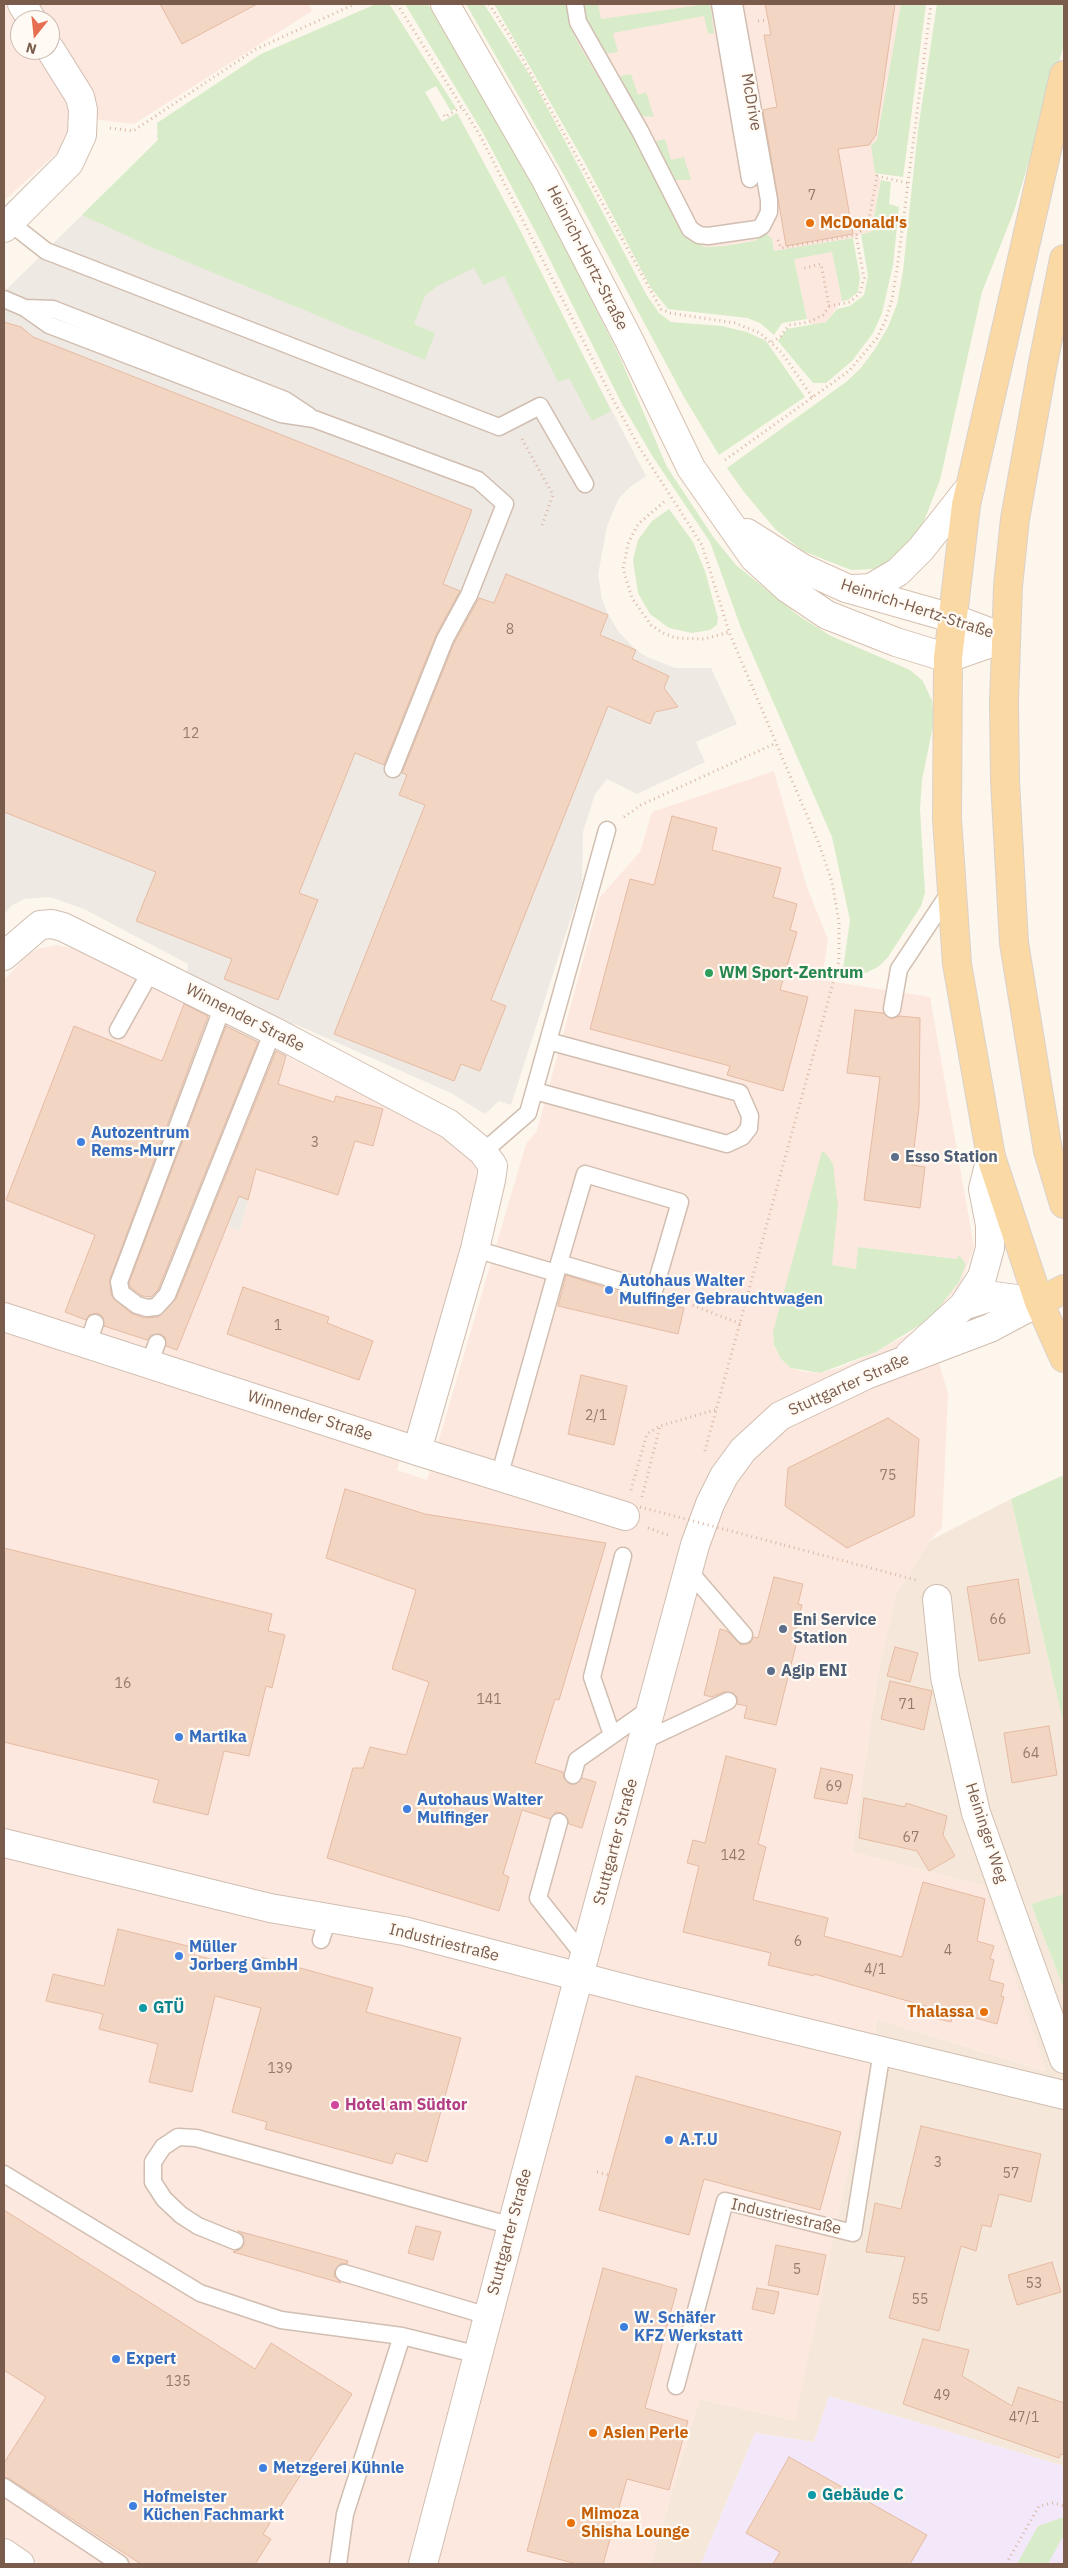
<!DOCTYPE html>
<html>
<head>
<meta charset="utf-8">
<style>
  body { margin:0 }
  #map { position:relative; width:1068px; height:2568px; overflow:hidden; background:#fdf6ec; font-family:"IBM Plex Sans",sans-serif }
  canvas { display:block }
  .frame { position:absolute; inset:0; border:5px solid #7a5c4d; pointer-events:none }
  .north { position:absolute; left:10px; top:10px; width:50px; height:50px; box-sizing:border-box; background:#fffaf3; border:1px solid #cabbb1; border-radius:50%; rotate:196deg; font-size:14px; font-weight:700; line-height:20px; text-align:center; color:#7a5c4d }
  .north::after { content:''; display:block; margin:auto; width:18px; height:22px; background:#e76f51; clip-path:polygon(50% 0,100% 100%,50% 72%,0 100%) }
</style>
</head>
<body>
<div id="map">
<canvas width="1068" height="2568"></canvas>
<div class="frame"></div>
<div class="north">N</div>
</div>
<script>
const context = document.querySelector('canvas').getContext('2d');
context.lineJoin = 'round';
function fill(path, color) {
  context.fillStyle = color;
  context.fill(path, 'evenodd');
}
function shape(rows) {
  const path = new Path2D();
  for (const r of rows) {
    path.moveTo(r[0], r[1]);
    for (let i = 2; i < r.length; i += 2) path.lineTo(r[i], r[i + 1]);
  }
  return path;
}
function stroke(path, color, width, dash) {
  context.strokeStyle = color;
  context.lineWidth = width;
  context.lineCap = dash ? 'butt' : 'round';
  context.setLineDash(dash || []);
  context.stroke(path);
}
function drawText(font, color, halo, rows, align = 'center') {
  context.font = font + ' "IBM Plex Sans",sans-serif';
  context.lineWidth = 4.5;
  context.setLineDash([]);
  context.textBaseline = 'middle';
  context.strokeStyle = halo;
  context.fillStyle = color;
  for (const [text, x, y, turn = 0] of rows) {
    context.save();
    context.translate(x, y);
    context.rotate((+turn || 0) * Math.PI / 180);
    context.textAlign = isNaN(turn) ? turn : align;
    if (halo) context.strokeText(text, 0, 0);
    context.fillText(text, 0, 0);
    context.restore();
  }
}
const residential = shape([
  [1011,1499,1064,1726,1064,1894,1031,1904,1064,1989,1064,2466,829,2396,814,2442,755,2433,701,2564,651,2564,699,2399,794,2420,868,2075,877,2019,1045,2071,984,1886,852,1852,877,1679,895,1596,929,1541]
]);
const commercial = shape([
  [4,4,309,4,312,11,134,124,75,117,72,139,4,201],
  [20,20,50,20,50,50,20,50],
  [566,4,926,4,903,177,876,173,881,180,871,232,861,234,832,252,842,301,826,322,813,325,807,319,794,259,774,251,772,239,762,235,754,241,725,246,705,247,695,241,578,43,569,24],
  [774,771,806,884,828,940,822,980,930,997,974,1247,961,1283,927,1325,948,1393,942,1528,929,1541,895,1596,877,1679,852,1852,984,1886,1046,2071,877,2019,868,2075,795,2420,699,2399,651,2564,39,2564,4,2542,4,980,28,954,37,949,57,945,78,950,184,1003,65,1312,177,1349,227,1226,240,1231,286,1056,465,1146,477,1171,474,1202,397,1470,427,1480,526,1144,537,1131,600,897,640,852,652,812],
  [838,1207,831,1265,856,1269,859,1247,957,1259,966,1264,959,1282,931,1318,905,1336,876,1352,842,1367,820,1373,805,1372,791,1368,781,1359,774,1346,773,1332]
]);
const industrial = shape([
  [265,63,440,83,425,92,442,122,457,113,646,476,630,487,619,498,607,526,598,575,602,599,607,612,618,631,636,650,647,657,675,668,711,668,737,724,696,742,705,762,637,794,607,779,595,794,583,832,582,883,511,1105,499,1101,485,1114,451,1093,295,1024,240,1231,227,1226,177,1350,65,1312,184,1004,188,964,84,909,50,897,24,899,11,906,4,915,4,292,158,140,156,135]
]);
const education = shape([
  [829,2396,1064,2466,1064,2564,701,2564,755,2433,814,2442]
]);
const green = shape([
  [376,4,390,5,456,108,451,111,436,86,425,92,442,122,457,113,519,228,611,411,605,414,592,421,569,378,558,382,504,276,483,285,474,268,437,286,425,296,414,324,435,333,425,360,151,247,82,215,158,140,157,123,261,54],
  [405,4,428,4,489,102,558,233,618,353,667,467,714,538,736,565,799,616,831,636,910,670,923,681,932,701,934,721,922,780,920,809,925,893,921,906,888,957,878,967,859,976,842,976,850,920,832,837,741,628,710,542,653,457,623,406,542,244,483,133],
  [466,4,484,4,531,77,646,294,659,313,671,322,722,326,747,332,766,341,805,397,719,455,684,397,577,198],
  [494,4,566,4,569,24,578,43,695,241,705,247,725,246,754,241,767,234,772,239,774,251,853,238,860,278,858,292,848,300,842,301,832,252,794,259,807,319,782,323,774,335,760,323,747,318,668,309,651,288,585,163],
  [581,4,598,4,601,19,708,4,711,8,714,33,708,34,704,16,613,33,618,52,603,54,595,47],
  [901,4,926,4,903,177,875,173,871,145,877,140],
  [937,4,1064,4,1064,45,1014,211,982,292,940,480,924,521,898,558,878,569,851,570,803,551,776,530,744,492,727,468,846,382,860,369,875,349,888,327,897,304,903,271,918,130],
  [631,74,638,95,646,92,654,117,639,116,617,77],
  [665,139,671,160,684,157,691,180,671,180,653,142],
  [881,180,891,182,889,204,899,207,893,265,882,313,873,333,852,361,826,383,813,383,778,341,787,329,826,322,837,309,850,306,864,295,868,276,861,234,871,232],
  [669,509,693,542,705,571,718,618,717,625,710,630,692,633,669,628,650,614,638,593,633,560,638,540,652,521],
  [822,1151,827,1155,833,1164,838,1207,832,1265,856,1269,858,1247,957,1259,959,1255,966,1264,959,1282,931,1318,876,1352,820,1373,791,1368,781,1359,774,1345,773,1332],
  [1064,1475,1064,1726,1011,1499],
  [1064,1894,1064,1989,1031,1904],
  [1064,2517,1064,2538,1062,2538,1048,2564,1017,2564,1038,2526]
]);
const building = shape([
  [160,4,257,4,182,44,160,4],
  [765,4,895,4,876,135,869,145,838,149,853,234,786,246,763,110,777,107,764,35,771,35,765,4],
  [4,322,21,327,33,337,472,510,443,584,460,591,436,635,384,765,355,753,299,893,318,900,278,1000,224,979,232,959,136,921,156,872,4,812,4,322],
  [506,574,608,615,600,635,636,650,632,659,669,676,664,688,678,707,655,712,650,724,608,706,491,1000,506,1006,480,1071,461,1064,454,1081,334,1034,425,805,399,795,407,775,402,773,454,643,479,598,494,603,506,574],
  [672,816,717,828,712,850,781,868,773,897,797,904,790,930,797,932,780,990,808,997,783,1091,727,1075,730,1066,590,1029,630,879,654,885,672,816],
  [184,1004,208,1016,110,1279,111,1295,115,1300,131,1313,144,1318,158,1317,176,1299,276,1051,286,1056,278,1084,334,1102,336,1096,383,1109,373,1146,355,1141,338,1195,256,1169,248,1200,239,1196,177,1350,166,1346,165,1337,160,1334,151,1335,147,1340,104,1326,103,1317,98,1313,89,1315,86,1320,65,1312,95,1235,6,1200,74,1026,162,1061,184,1004],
  [855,1010,883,1013,891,1019,900,1016,920,1018,919,1107,912,1165,925,1167,920,1208,864,1200,880,1077,847,1073,855,1010],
  [226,1026,258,1042,158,1290,151,1297,142,1296,130,1287,129,1283,226,1026],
  [566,1275,642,1299,684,1308,678,1334,558,1306,566,1275],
  [243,1287,329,1317,327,1323,373,1341,359,1380,227,1334,243,1287],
  [581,1375,627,1386,614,1445,568,1434,581,1375],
  [888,1418,919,1439,914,1516,847,1548,785,1506,788,1468,888,1418],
  [345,1489,425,1514,606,1543,559,1700,555,1699,535,1763,563,1772,564,1778,570,1784,576,1784,582,1778,596,1782,582,1828,569,1824,568,1819,562,1813,556,1812,550,1819,522,1810,503,1874,509,1877,499,1911,327,1858,353,1768,363,1768,370,1747,406,1755,429,1682,392,1669,416,1590,326,1558,345,1489],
  [4,1548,272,1614,268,1631,285,1635,272,1688,266,1686,249,1756,224,1751,208,1815,153,1802,159,1780,4,1742,4,1548],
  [774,1577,803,1584,798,1604,802,1605,793,1640,797,1641,776,1725,744,1718,747,1706,737,1704,737,1697,733,1693,724,1692,712,1697,704,1695,720,1629,727,1631,741,1645,750,1643,754,1637,758,1638,774,1577],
  [1018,1579,1030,1653,979,1661,967,1587,1018,1579],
  [895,1647,918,1653,910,1682,887,1676,895,1647],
  [890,1681,932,1691,924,1730,881,1719,890,1681],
  [1049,1726,1057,1775,1012,1783,1004,1733,1049,1726],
  [726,1756,776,1769,758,1844,766,1847,753,1900,828,1918,824,1936,902,1957,923,1882,985,1899,977,1941,994,1946,990,1959,994,1960,989,1980,1004,1984,1001,1996,1004,1997,997,2024,954,2012,951,2022,930,2017,932,2008,814,1974,814,1976,768,1965,771,1953,683,1932,699,1866,687,1863,693,1840,705,1843,726,1756],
  [821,1768,853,1775,847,1804,814,1798,821,1768],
  [864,1798,905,1807,906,1803,947,1816,943,1835,955,1856,929,1871,917,1851,859,1838,864,1798],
  [118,1929,196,1948,194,1955,257,1970,260,1957,373,1988,366,2012,461,2038,427,2162,396,2153,392,2164,265,2129,267,2122,232,2112,261,2008,215,1996,192,2092,149,2082,158,2044,99,2029,103,2014,46,2001,53,1974,104,1986,118,1929],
  [636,2076,841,2132,820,2210,704,2179,689,2235,599,2210,636,2076],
  [921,2126,1041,2154,1031,2202,999,2194,991,2227,982,2225,976,2251,961,2246,939,2331,889,2318,905,2257,866,2252,875,2203,901,2209,921,2126],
  [4,2210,255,2369,271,2343,352,2394,263,2534,271,2539,255,2564,141,2564,10,2479,4,2477,4,2463,46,2397,4,2370,4,2210],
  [416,2226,441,2232,433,2260,408,2253,416,2226],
  [238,2231,348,2261,347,2264,341,2263,335,2270,334,2276,341,2283,233,2252,241,2249,244,2244,243,2235,238,2231],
  [776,2245,826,2255,818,2295,768,2285,776,2245],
  [1052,2262,1061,2292,1017,2305,1008,2275,1052,2262],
  [603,2268,677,2289,645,2408,688,2421,669,2490,627,2479,603,2564,577,2564,527,2551,603,2268],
  [757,2288,779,2292,774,2314,752,2309,757,2288],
  [923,2339,969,2350,962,2376,1012,2406,1018,2387,1064,2403,1064,2455,1061,2454,1059,2458,903,2404,923,2339],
  [789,2457,927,2535,910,2564,773,2564,780,2552,746,2533,789,2457]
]);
const path = shape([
  [397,4,481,137,610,394,639,447,702,545,729,632,819,844,832,882,839,922,839,961,704,1454],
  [489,4,511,38,661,309,670,313,735,323,760,333,782,353,813,398],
  [758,21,768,20],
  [444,115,445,117,463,106],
  [110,128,133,131,256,49,355,4],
  [778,240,781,248,856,235,868,225,877,176,907,183],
  [829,306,850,302,860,293,864,278,856,235],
  [772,342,781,336,789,325,809,322,823,315,829,306,821,264,801,269],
  [522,439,553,495,541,528],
  [725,460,849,371,877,338,886,319,892,299,897,269,931,4],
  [664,502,638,524,628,544,623,569,632,598,651,625,663,633,676,638,704,639,729,632],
  [624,817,641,805,776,743],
  [674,1298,741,1324],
  [631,1490,647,1434,660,1426,718,1409],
  [642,1497,660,1426],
  [648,1528,671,1536],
  [784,1545,916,1580],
  [597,2172,609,2175],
  [1006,2564,1039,2506,1053,2503,1064,2506]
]);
const service = shape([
  [575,4,578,22,640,131,690,229,699,235,708,236,757,229,762,226,769,212,769,200,734,4],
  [720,4,750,179],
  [9,222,46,251,499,427,540,406,585,484],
  [4,299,25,308,49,325,281,414,314,419,478,480,505,504,469,595,445,639,393,769],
  [25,308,53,309,285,400,309,416],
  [223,1006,119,1282,121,1293,137,1305,147,1308,156,1307,167,1295,273,1031],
  [892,1009,899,969,950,892],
  [118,1030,151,971],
  [535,1091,727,1144,742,1137,749,1128,750,1116,740,1093,548,1041],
  [483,1152,528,1113,607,830],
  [475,1249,556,1273],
  [88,1343,95,1323],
  [149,1364,157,1343],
  [499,1477,559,1263,585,1174,680,1202,654,1291,559,1263],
  [689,1571,744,1635],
  [612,1735,592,1677,623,1556],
  [643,1741,728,1701],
  [573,1775,577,1760,651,1708],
  [559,1822,538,1898,585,1957],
  [321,1940,328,1918],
  [4,2174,200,2293,281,2320,402,2336,479,2355],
  [235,2241,198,2226,181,2215,164,2199,153,2182,153,2162,163,2147,178,2137,196,2138,512,2226],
  [344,2273,488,2316],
  [676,2386,725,2201,853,2233,882,2051],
  [4,2487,120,2564],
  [338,2564,345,2514,402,2336]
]);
const minor = shape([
  [22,4,32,20],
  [4,228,69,163,82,135,83,110,80,97,50,49],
  [4,956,40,925,52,924,63,927,273,1031,449,1124,483,1152,493,1166,491,1180,475,1249,417,1451],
  [4,1317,417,1451,625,1516],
  [937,1599,945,1677,976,1813,1064,2059],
  [4,1843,270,1908,404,1931,642,1993,1064,2095],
  [4,2553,20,2564]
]);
const tertiary = shape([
  [963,1306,994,1296,1039,1302],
  [910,1354,963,1306,982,1277,990,1248,990,1225,983,1189,991,1157],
  [423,2564,516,2210,695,1545,710,1504,724,1476,743,1450,780,1416,866,1375,990,1328,1039,1302]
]);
const secondary = shape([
  [445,4,545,178,630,342,691,468,754,558,787,588,827,615,896,642,948,658,1005,638],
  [747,533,802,568,846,588,952,618,1005,638],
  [853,589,871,588,898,572,921,549,970,487]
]);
const primary = shape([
  [1064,75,966,505,948,658,947,819,957,964,991,1157,1039,1302,1064,1358],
  [1064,259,1043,363,1015,519,1008,586,1004,702,1005,781,1014,943,1048,1151,1064,1204],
  [1039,1302,1064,1289]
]);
const pathBridge = shape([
  [640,1507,784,1545]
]);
const markers = [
  [810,223,5,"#e8710a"],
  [709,973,5,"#2e9e5b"],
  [81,1142,5,"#3f7fe0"],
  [895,1157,5,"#5c6f8a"],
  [609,1290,5,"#3f7fe0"],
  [783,1629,5,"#5c6f8a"],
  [771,1671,5,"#5c6f8a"],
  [179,1737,5,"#3f7fe0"],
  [407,1809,5,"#3f7fe0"],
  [179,1956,5,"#3f7fe0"],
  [143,2008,5,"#0f9aa8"],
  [984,2012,5,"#e8710a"],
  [335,2105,5,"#d1479c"],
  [669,2140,5,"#3f7fe0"],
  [624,2327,5,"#3f7fe0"],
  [116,2359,5,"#3f7fe0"],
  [593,2433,5,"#e8710a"],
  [263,2468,5,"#3f7fe0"],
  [812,2495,5,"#0f9aa8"],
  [133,2506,5,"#3f7fe0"],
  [571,2523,5,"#e8710a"]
];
const numberNames = [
  ["7",812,196],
  ["8",510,630],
  ["12",191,734],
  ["3",315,1143],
  ["1",278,1326],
  ["2/1",596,1416],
  ["75",888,1476],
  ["66",998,1620],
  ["16",123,1684],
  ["141",489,1700],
  ["71",907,1705],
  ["64",1031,1754],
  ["69",834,1787],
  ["67",911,1838],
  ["142",733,1856],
  ["6",798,1942],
  ["4",948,1951],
  ["4/1",875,1970],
  ["139",280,2069],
  ["3",938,2163],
  ["57",1011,2174],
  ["5",797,2270],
  ["53",1034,2284],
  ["55",920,2300],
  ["135",178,2382],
  ["49",942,2396],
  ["47/1",1024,2418]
];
const streetNames = [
  ["McDrive",751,102,80],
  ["Heinrich-Hertz-Straße",587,258,63],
  ["Heinrich-Hertz-Straße",917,609,18],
  ["Winnender Straße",245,1018,27],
  ["Stuttgarter Straße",849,1385,-24],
  ["Winnender Straße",310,1416,18],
  ["Heininger Weg",986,1833,72],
  ["Stuttgarter Straße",616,1842,-75],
  ["Industriestraße",444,1943,14],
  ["Industriestraße",786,2217,13],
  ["Stuttgarter Straße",510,2232,-75]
];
const foodNames = [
  ["McDonald's",820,223],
  ["Thalassa",974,2012,"right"],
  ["Asien Perle",603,2433],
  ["Mimoza",581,2514],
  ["Shisha Lounge",581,2532]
];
const leisureNames = [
  ["WM Sport-Zentrum",719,973]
];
const shopNames = [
  ["Autozentrum",91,1133],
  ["Rems-Murr",91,1151],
  ["Autohaus Walter",619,1281],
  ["Mulfinger Gebrauchtwagen",619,1299],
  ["Martika",189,1737],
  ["Autohaus Walter",417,1800],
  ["Mulfinger",417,1818],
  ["Müller",189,1947],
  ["Jorberg GmbH",189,1965],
  ["A.T.U",679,2140],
  ["W. Schäfer",634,2318],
  ["KFZ Werkstatt",634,2336],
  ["Expert",126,2359],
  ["Metzgerei Kühnle",273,2468],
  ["Hofmeister",143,2497],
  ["Küchen Fachmarkt",143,2515]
];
const serviceNames = [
  ["Esso Station",905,1157],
  ["Eni Service",793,1620],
  ["Station",793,1638],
  ["Agip ENI",781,1671]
];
const cultureNames = [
  ["GTÜ",153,2008],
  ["Gebäude C",822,2495]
];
const hotelNames = [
  ["Hotel am Südtor",345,2105]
];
fill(residential, '#f5e8da');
fill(commercial, '#fde8e0');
fill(industrial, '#efe9e4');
fill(education, '#f3e8fa');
fill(green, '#d8ecc9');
fill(building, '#f3d5c3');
stroke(building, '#e6bba3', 1);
stroke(service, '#d1beb0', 19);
stroke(minor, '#d1beb0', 30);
stroke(tertiary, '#d1beb0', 30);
stroke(secondary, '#d6c0b0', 30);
stroke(primary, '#dad1cd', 30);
stroke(path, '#d9b8a5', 3, [1, 4]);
stroke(service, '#fff', 16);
stroke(minor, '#fff', 28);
stroke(tertiary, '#fff', 28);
stroke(secondary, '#fff', 28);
stroke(primary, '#fbd9a5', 28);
stroke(pathBridge, '#d9b8a5', 3, [1, 4]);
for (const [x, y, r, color] of markers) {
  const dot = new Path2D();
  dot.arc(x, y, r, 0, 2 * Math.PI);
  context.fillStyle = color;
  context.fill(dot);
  stroke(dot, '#fffaf3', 2);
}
drawText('14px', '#987a6a', null, numberNames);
drawText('16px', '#7a5c4d', '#fffaf3', streetNames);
drawText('bold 16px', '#c56008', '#fffaf3', foodNames, 'left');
drawText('bold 16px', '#27864d', '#fffaf3', leisureNames, 'left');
drawText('bold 16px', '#366cbe', '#fffaf3', shopNames, 'left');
drawText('bold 16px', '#4e5e75', '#fffaf3', serviceNames, 'left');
drawText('bold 16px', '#0d838f', '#fffaf3', cultureNames, 'left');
drawText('bold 16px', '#b23c85', '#fffaf3', hotelNames, 'left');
</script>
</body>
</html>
